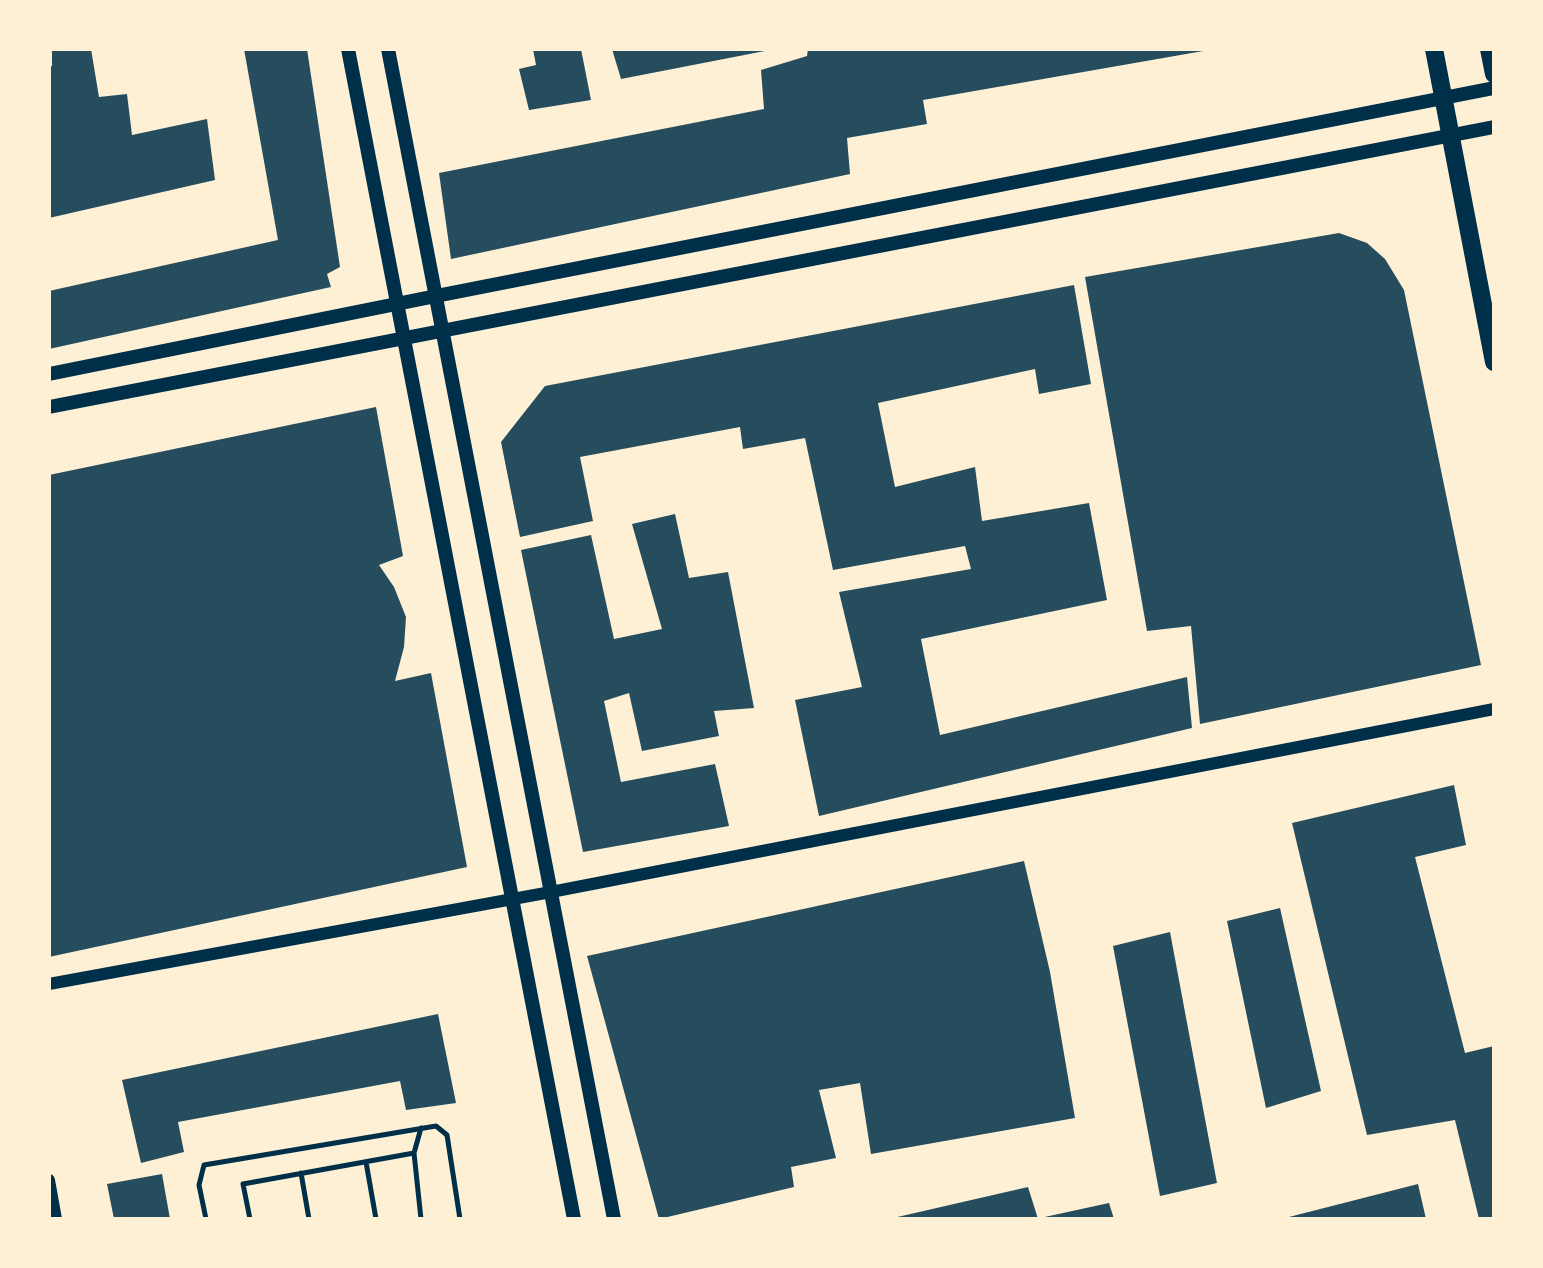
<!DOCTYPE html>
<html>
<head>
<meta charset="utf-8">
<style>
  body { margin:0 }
  #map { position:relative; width:1543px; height:1268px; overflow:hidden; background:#fdf0d5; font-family:"Alegreya Sans",sans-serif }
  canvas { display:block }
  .frame { position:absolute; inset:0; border:51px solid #fdf0d5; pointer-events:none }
</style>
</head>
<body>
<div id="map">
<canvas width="1543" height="1268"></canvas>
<div class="frame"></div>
</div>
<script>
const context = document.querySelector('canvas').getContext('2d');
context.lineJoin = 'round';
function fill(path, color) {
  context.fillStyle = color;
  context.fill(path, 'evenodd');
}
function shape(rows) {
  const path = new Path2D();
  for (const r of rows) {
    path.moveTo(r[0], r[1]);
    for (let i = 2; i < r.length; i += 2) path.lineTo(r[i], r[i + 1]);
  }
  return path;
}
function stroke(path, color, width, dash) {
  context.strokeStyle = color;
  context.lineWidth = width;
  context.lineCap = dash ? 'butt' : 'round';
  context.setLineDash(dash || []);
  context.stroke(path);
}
const building = shape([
  [52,49,91,49,99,97,127,94,132,135,207,119,215,180,49,218,49,67,52,66],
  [244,49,307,49,340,267,327,274,331,287,49,349,49,291,278,240],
  [533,49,581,49,591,100,529,110,519,69,536,65],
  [612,49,770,49,770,50,621,79],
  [808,49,1209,50,923,100,927,124,847,138,850,174,451,259,439,173,764,109,761,70,807,56],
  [1339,233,1367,243,1385,259,1404,290,1481,665,1200,724,1191,626,1147,631,1085,277],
  [1074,285,1091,384,1039,394,1035,369,878,403,895,487,975,467,982,521,1089,503,1107,600,921,639,940,735,1187,677,1192,728,819,816,795,700,862,687,839,592,971,569,965,546,833,570,805,438,743,449,740,427,580,457,593,521,520,537,501,442,545,386],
  [376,407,403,556,379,565,394,587,406,617,404,647,395,681,431,673,467,867,49,957,49,475],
  [675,514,689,578,728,572,754,708,714,711,719,736,642,751,629,693,604,701,621,782,715,764,729,826,583,852,521,550,591,535,614,639,662,629,632,524],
  [1454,785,1466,845,1415,857,1465,1053,1494,1046,1494,1219,1479,1219,1455,1120,1367,1135,1292,823],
  [1024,861,1050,972,1075,1118,871,1154,860,1083,819,1090,836,1158,791,1167,794,1187,659,1219,587,956],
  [1280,908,1321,1091,1266,1108,1227,921],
  [1170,932,1217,1183,1160,1196,1113,946],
  [438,1014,456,1103,406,1110,400,1081,178,1122,184,1152,141,1163,122,1080],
  [162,1174,170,1219,114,1219,107,1184],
  [1418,1184,1426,1219,1285,1219,1285,1218],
  [1028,1187,1038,1219,893,1219,893,1218],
  [1109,1203,1114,1219,1040,1219,1040,1218]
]);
const service = shape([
  [421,1128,414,1153,421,1219],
  [366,1162,376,1219],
  [301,1173,309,1219],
  [206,1219,199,1185,204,1165,436,1126,447,1135,460,1219],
  [250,1219,243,1184,414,1153]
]);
const tertiary = shape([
  [49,984,551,892,1494,709],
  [49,1180,56,1219]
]);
const secondary = shape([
  [348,49,574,1219],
  [388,49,614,1219],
  [49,374,436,296,1494,88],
  [49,407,1494,127]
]);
const primary = shape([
  [1434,49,1494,362],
  [1489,49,1494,74]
]);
fill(building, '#264d5e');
stroke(service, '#003049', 5);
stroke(tertiary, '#003049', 12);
stroke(secondary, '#003049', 14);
stroke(primary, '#003049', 18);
</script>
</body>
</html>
